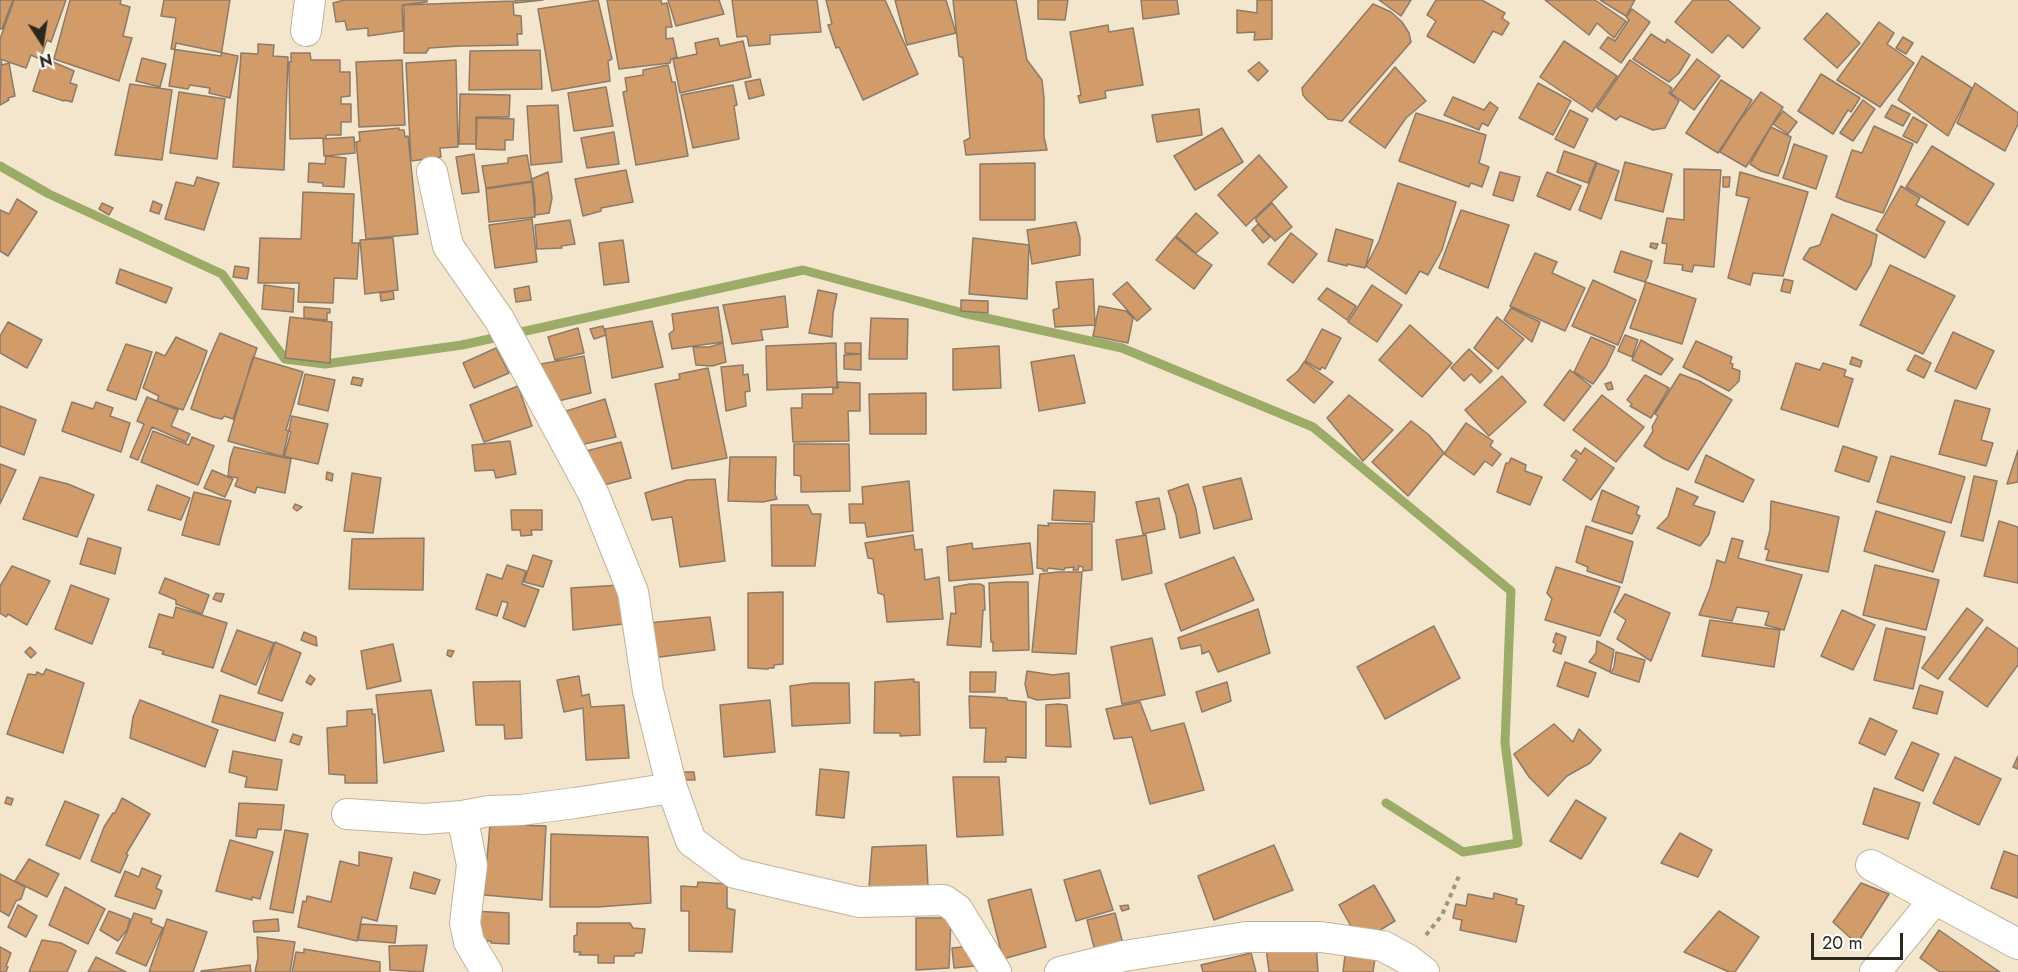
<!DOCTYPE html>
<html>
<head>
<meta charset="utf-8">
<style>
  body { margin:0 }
  #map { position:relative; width:2018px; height:972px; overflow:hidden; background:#f4e6cc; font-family:Jost,sans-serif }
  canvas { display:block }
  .north { position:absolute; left:12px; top:12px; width:60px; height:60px; -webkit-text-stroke:4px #fff; paint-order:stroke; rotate:168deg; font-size:16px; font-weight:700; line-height:24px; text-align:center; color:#2d281e }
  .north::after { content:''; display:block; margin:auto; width:21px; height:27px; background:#2d281e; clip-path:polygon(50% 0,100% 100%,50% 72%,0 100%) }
  .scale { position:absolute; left:1811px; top:933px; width:92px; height:27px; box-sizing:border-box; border:3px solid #2d281e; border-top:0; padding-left:8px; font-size:18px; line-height:21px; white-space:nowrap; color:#2d281e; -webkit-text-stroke:4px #fff; paint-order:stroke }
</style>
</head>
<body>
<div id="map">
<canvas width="2018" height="972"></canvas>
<div class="north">N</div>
<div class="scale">20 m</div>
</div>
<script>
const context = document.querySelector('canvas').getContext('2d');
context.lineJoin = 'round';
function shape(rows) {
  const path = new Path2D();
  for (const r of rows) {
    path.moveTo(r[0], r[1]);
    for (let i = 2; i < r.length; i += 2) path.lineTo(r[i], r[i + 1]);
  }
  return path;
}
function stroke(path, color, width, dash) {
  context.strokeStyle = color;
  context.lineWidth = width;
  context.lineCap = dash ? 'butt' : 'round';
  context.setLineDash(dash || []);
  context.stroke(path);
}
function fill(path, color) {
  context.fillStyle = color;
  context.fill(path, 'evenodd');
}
const stream = shape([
  [0,166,49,194,222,274,285,359,325,364,462,345,803,270,963,313,1122,348,1313,427,1511,591,1505,743,1518,843,1463,852,1386,803]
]);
const building = shape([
  [0,0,13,0,2,29,0,29,0,0],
  [14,0,66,0,51,42,47,40,40,59,31,55,26,68,0,59,0,39,14,0],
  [70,0,121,0,120,4,130,7,123,36,132,38,119,81,54,59,70,0],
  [164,0,230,0,221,56,171,49,176,18,161,16,164,0],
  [344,0,427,0,427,2,402,5,403,31,368,36,368,28,347,30,345,21,336,22,333,3,344,0],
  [515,0,543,0,515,3,515,0],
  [598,0,612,59,608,61,610,81,552,91,538,9,598,0],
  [607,0,661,0,662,4,667,3,672,27,666,27,666,39,673,38,677,57,671,59,670,63,619,69,607,0],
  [668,0,719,0,724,14,676,26,668,0],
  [732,0,817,0,821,32,770,35,770,44,749,46,747,36,737,37,732,0],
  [826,0,885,0,918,74,863,100,839,47,836,48,828,25,832,24,826,0],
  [895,0,946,0,956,33,907,45,895,0],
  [953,0,1016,0,1027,60,1042,80,1044,98,1044,137,1047,150,966,155,964,141,970,138,963,58,959,56,953,0],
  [1038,0,1068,0,1065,20,1038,19,1038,0],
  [1141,0,1177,0,1179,14,1143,19,1141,0],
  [1257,0,1272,0,1272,39,1254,40,1255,32,1237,33,1237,10,1257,13,1257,0],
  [1379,0,1411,0,1401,16,1379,0],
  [1436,0,1482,0,1505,13,1502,18,1509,23,1502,35,1493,31,1474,63,1427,36,1436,21,1427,15,1436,0],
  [1545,0,1595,0,1626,21,1614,38,1597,23,1589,35,1545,0],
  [1600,0,1635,0,1626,16,1600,0],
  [1693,0,1728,0,1760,28,1743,48,1728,35,1712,53,1675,22,1693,0],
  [513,1,514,15,521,16,522,34,517,34,518,45,460,46,429,48,426,53,404,53,404,5,513,1],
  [1373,4,1391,12,1402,22,1409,33,1411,42,1342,121,1328,119,1307,100,1303,95,1302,88,1373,4],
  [1632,9,1650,22,1621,63,1600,48,1608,37,1615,41,1629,20,1626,17,1632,9],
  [1827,13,1860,43,1837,68,1804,39,1827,13],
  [1879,22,1894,33,1887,44,1914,63,1880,107,1837,80,1879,22],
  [1108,25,1109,32,1133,28,1143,85,1105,91,1106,98,1080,103,1078,96,1081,95,1070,32,1108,25],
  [1651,34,1665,43,1667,39,1690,55,1679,73,1669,82,1633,59,1651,34],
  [1903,37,1913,43,1906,54,1896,48,1903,37],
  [718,38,720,46,743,41,751,77,680,93,673,59,697,54,695,43,718,38],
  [1564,41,1617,76,1592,112,1540,77,1564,41],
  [176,43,238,56,230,98,209,93,210,88,190,85,188,89,169,86,176,43],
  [258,44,274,45,273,56,288,57,284,170,233,167,241,53,258,54,258,44],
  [540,50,542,89,469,90,470,51,540,50],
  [291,53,310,53,311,60,340,60,340,72,350,72,350,96,341,97,341,104,351,104,351,122,341,122,341,135,326,135,326,138,290,139,289,62,291,62,291,53],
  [1922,56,1972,88,1948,136,1898,100,1922,56],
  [44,58,74,71,70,83,77,85,72,102,64,100,64,101,33,91,44,58],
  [142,58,166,64,160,87,136,81,142,58],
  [1697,59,1720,76,1694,110,1671,93,1697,59],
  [1,60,2,65,9,63,15,96,8,98,9,100,0,105,1,60],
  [402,60,405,125,359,127,356,62,402,60],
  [456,60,458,147,440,148,441,157,411,161,406,63,456,60],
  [1630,60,1672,88,1669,93,1679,101,1665,128,1653,130,1620,116,1616,120,1597,108,1630,60],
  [1259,62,1268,71,1258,81,1248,71,1259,62],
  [668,65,672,82,675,82,688,156,636,165,623,92,627,91,625,78,643,75,643,70,668,65],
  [1395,67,1426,101,1406,118,1385,148,1349,122,1395,67],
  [1821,74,1860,98,1851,112,1848,110,1833,134,1798,111,1821,74],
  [760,79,764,95,749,99,745,82,760,79],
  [1721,80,1752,100,1718,153,1686,133,1721,80],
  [1538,83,1571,101,1553,135,1519,118,1538,83],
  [1975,83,2018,113,2018,124,2005,151,1957,123,1975,83],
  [130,84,172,90,162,160,115,155,130,84],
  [733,85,737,105,734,106,739,139,693,148,681,95,733,85],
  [606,87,613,126,574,131,568,93,606,87],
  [179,92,225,99,217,159,170,153,179,92],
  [1761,92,1783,107,1746,167,1720,152,1738,123,1761,92],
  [460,94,510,95,509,117,476,117,476,144,459,144,460,94],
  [1453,97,1484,110,1490,102,1498,108,1488,126,1482,123,1479,130,1444,115,1453,97],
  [1863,100,1875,109,1853,141,1840,133,1863,100],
  [558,105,562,162,531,165,527,106,558,105],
  [1892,105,1910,114,1903,126,1885,117,1892,105],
  [1199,109,1202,135,1157,142,1152,115,1199,109],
  [1570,110,1588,119,1574,148,1555,139,1570,110],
  [1783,111,1797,122,1788,134,1773,124,1783,111],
  [1416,113,1486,135,1479,163,1489,167,1482,187,1471,183,1469,187,1399,161,1416,113],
  [1913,117,1927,125,1917,143,1903,136,1913,117],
  [477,118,514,119,513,140,505,140,505,150,476,149,477,118],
  [1874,126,1913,144,1883,213,1845,201,1836,197,1852,150,1862,153,1874,126],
  [1771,127,1791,137,1784,161,1778,176,1761,171,1750,164,1771,127],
  [399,128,399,130,404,130,405,137,408,136,418,234,366,239,356,142,360,141,359,132,399,128],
  [1222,128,1243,162,1195,190,1174,156,1222,128],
  [614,132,619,164,587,168,581,138,614,132],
  [354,137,355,153,324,156,323,139,354,137],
  [1794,144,1827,156,1816,189,1783,178,1794,144],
  [1932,146,1994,184,1968,225,1906,187,1932,146],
  [1564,151,1596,162,1588,183,1557,172,1564,151],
  [474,154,479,192,462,194,456,157,474,154],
  [527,155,532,181,486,188,482,166,508,163,508,158,527,155],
  [1259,155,1287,187,1246,226,1218,195,1259,155],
  [326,156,346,158,344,187,323,186,323,183,308,182,309,163,325,164,326,156],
  [1625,162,1672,174,1663,212,1615,200,1625,162],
  [1035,163,1035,220,980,220,980,164,1035,163],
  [1597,163,1619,171,1601,219,1579,210,1597,163],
  [1684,169,1721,170,1714,267,1694,265,1692,272,1682,270,1683,265,1664,263,1667,244,1662,243,1667,218,1684,220,1684,169],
  [626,170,633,202,601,208,601,211,583,216,575,179,626,170],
  [548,172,552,198,549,213,535,215,535,198,532,179,548,172],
  [1500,172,1520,177,1513,201,1493,195,1500,172],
  [1547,172,1581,186,1570,210,1537,196,1547,172],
  [1740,172,1808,192,1783,276,1753,273,1750,285,1728,278,1749,198,1736,195,1740,172],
  [197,177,219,183,204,230,165,219,176,182,194,186,197,177],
  [1723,177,1730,177,1729,187,1723,187,1723,177],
  [532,182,535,217,489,222,486,189,532,182],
  [1398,183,1456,202,1442,250,1428,275,1420,271,1406,294,1366,266,1379,241,1398,183],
  [1901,186,1920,198,1916,205,1945,222,1925,258,1876,230,1901,186],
  [303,192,354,194,352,243,359,243,357,279,334,278,333,303,298,302,299,283,258,283,260,238,301,239,303,192],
  [17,199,37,212,8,256,0,251,0,210,9,214,17,199],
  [153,201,162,205,159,214,150,211,153,201],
  [102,203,113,208,109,215,99,209,102,203],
  [1272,203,1292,227,1275,241,1256,221,1256,218,1272,203],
  [1461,210,1509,225,1488,288,1439,268,1461,210],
  [1196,213,1218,233,1196,253,1176,236,1196,213],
  [1832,214,1877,235,1871,265,1856,290,1803,259,1810,248,1820,245,1832,214],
  [532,219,537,262,495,268,489,225,532,219],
  [570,220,575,244,561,246,562,248,537,249,535,225,570,220],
  [1076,222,1080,238,1080,255,1032,264,1027,230,1076,222],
  [1258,224,1270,237,1263,243,1252,230,1258,224],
  [1336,229,1373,240,1365,268,1347,264,1347,266,1328,261,1336,229],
  [1291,233,1317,254,1293,283,1268,264,1291,233],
  [1175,237,1193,252,1212,265,1194,289,1156,260,1175,237],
  [393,238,398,290,365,294,360,240,393,238],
  [973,238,1029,245,1027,299,969,294,973,238],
  [623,240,629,282,604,285,599,243,623,240],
  [1651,243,1658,244,1656,249,1650,247,1651,243],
  [1621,251,1652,261,1648,276,1645,282,1614,272,1621,251],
  [1535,253,1557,262,1552,273,1585,288,1565,331,1510,306,1535,253],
  [1890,265,1955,296,1923,354,1860,325,1890,265],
  [235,266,249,268,247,279,233,277,235,266],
  [120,269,172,288,166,303,116,283,120,269],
  [1093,279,1095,325,1055,327,1053,310,1059,308,1056,282,1093,279],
  [1784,279,1793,281,1790,293,1781,291,1784,279],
  [1593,280,1636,300,1618,345,1572,326,1593,280],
  [1127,282,1151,309,1137,321,1113,294,1127,282],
  [1646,282,1696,299,1682,344,1630,328,1646,282],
  [264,285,294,289,293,312,262,309,264,285],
  [1372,285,1402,305,1377,342,1348,322,1372,285],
  [529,286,531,300,516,302,514,289,529,286],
  [1327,288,1356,306,1347,320,1318,299,1327,288],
  [818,290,837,294,833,313,832,337,809,333,818,290],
  [393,291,394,299,381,301,380,293,393,291],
  [785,296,788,327,761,330,763,340,732,344,723,305,785,296],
  [961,300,988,301,988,313,961,311,961,300],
  [1099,306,1126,311,1133,318,1128,343,1093,336,1099,306],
  [304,307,330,309,330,313,327,313,327,320,304,318,304,307],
  [718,307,723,342,672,349,669,334,674,330,672,314,718,307],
  [1511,308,1540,322,1532,342,1504,320,1511,308],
  [290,317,332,322,330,363,285,358,290,317],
  [1497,317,1524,339,1498,369,1474,348,1497,317],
  [871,318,908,319,907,359,869,359,871,318],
  [652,321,663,367,612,378,605,329,652,321],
  [8,322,42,340,27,368,0,353,0,336,8,322],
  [1410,325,1452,363,1422,397,1379,360,1410,325],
  [603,326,606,335,594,339,590,329,603,326],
  [578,328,584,353,555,360,548,337,578,328],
  [1322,329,1341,338,1325,369,1322,367,1320,370,1305,361,1322,329],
  [1953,332,1994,351,1976,389,1935,371,1953,332],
  [220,333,257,348,233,419,224,416,222,419,213,417,191,409,204,370,220,333],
  [1625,335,1638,340,1632,357,1618,351,1625,335],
  [176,337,207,351,201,369,183,410,157,401,159,396,143,388,156,352,165,356,176,337],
  [1591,337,1615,347,1606,366,1593,384,1574,372,1591,337],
  [1641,340,1673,359,1661,375,1632,360,1641,340],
  [1696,341,1732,357,1730,363,1733,364,1732,368,1740,371,1739,381,1729,391,1683,367,1696,341],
  [723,343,726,362,712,366,696,365,693,347,709,347,723,343],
  [836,343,837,387,767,390,766,346,836,343],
  [845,343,861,343,861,354,845,353,845,343],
  [126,344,152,352,136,400,107,390,126,344],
  [999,346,1001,388,953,390,953,349,999,346],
  [496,348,509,373,474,388,463,363,496,348],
  [1469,349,1492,371,1480,383,1471,374,1464,381,1451,368,1469,349],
  [861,354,861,370,844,369,844,355,861,354],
  [1074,355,1085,403,1039,411,1031,362,1074,355],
  [1915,355,1931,363,1924,378,1907,370,1915,355],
  [584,356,591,393,550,403,541,364,584,356],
  [253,357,303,372,286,430,291,432,284,457,228,441,253,357],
  [1852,357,1862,361,1860,367,1850,364,1852,357],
  [1304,362,1333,382,1314,403,1287,380,1298,371,1304,362],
  [1796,363,1820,370,1823,363,1846,370,1844,376,1853,379,1838,427,1781,409,1796,363],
  [743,365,743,375,748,374,750,391,745,392,746,406,726,411,721,367,743,365],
  [708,368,727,458,672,469,655,384,680,379,679,374,708,368],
  [1570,370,1591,386,1564,421,1544,405,1570,370],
  [305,374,335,380,328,411,298,404,305,374],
  [1680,374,1699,381,1732,400,1688,470,1664,459,1644,446,1653,431,1652,427,1658,416,1655,414,1680,374],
  [1645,375,1669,388,1651,418,1630,406,1632,404,1627,400,1645,375],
  [1502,376,1526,402,1489,436,1465,410,1502,376],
  [353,377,363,379,361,386,351,384,353,377],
  [838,382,860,383,860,411,848,411,849,441,793,442,791,408,802,408,802,394,833,394,833,388,838,388,838,382],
  [1611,382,1613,389,1608,390,1605,384,1611,382],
  [518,386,532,426,484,442,470,405,518,386],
  [926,393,926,434,870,434,869,394,926,393],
  [1349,395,1393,430,1363,461,1327,418,1349,395],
  [1602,395,1644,427,1616,462,1573,430,1602,395],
  [147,397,178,410,171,426,190,434,186,442,152,427,138,460,130,457,144,424,137,421,147,397],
  [605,399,616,437,575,446,563,412,605,399],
  [1955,400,1990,409,1981,440,1993,443,1986,466,1939,454,1955,400],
  [72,402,93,409,96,402,113,408,110,416,130,423,121,452,62,431,72,402],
  [0,406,36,420,24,455,0,446,0,406],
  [292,416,328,424,318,464,283,456,292,416],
  [1411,421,1429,435,1444,453,1408,496,1372,462,1411,421],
  [1466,423,1493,441,1490,446,1501,454,1492,466,1485,461,1474,475,1444,454,1466,423],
  [153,431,189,445,192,437,214,446,198,485,141,462,153,431],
  [510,441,516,474,496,478,494,470,475,471,472,445,510,441],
  [621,442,631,478,592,488,579,453,621,442],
  [794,444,849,444,850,491,801,492,801,476,794,475,794,444],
  [1843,446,1877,457,1869,482,1835,471,1843,446],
  [234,447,291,459,285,493,257,487,255,493,235,486,238,478,228,476,230,459,234,447],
  [1585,448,1614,468,1591,500,1563,480,1577,460,1571,456,1576,450,1581,454,1585,448],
  [2018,450,2018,482,2007,484,2018,450],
  [1706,455,1754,480,1743,502,1695,482,1706,455],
  [1891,456,1965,477,1951,523,1877,502,1891,456],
  [730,457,776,457,775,494,777,499,763,502,728,501,730,457],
  [1511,458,1526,465,1525,471,1542,477,1530,505,1497,492,1506,463,1509,463,1511,458],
  [0,464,16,470,0,504,0,464],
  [212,470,233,479,225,497,204,488,212,470],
  [327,472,333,474,332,481,326,479,327,472],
  [352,473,381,478,373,533,344,531,352,473],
  [1974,476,1997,481,1983,541,1961,536,1974,476],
  [40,477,68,484,94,495,77,537,23,519,40,477],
  [1241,478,1252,519,1214,529,1203,487,1241,478],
  [715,479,725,561,680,567,672,517,652,520,645,493,687,480,715,479],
  [909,481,913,531,867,537,865,523,850,523,849,504,863,504,862,487,909,481],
  [1188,484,1196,509,1200,533,1180,538,1176,515,1168,491,1188,484],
  [157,485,190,498,181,520,148,510,157,485],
  [1677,488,1698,497,1693,505,1715,512,1709,534,1700,546,1657,528,1668,517,1677,488],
  [1054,490,1095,492,1094,522,1052,520,1054,490],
  [1602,490,1639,507,1636,514,1640,516,1632,534,1592,521,1602,490],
  [194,492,231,501,219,545,182,535,194,492],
  [1159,498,1165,529,1143,534,1136,502,1159,498],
  [1771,501,1839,517,1828,572,1766,560,1769,550,1765,549,1770,530,1771,501],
  [295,504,302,507,297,511,293,508,295,504],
  [771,505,808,505,812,514,821,514,815,566,772,566,771,505],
  [511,510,542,510,542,530,531,530,532,535,521,536,520,530,512,530,511,510],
  [1876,511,1945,532,1933,572,1864,551,1876,511],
  [1999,521,2018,527,2018,583,1984,576,1999,521],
  [1048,523,1092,524,1092,570,1083,571,1083,567,1079,566,1078,570,1073,570,1074,567,1065,568,1064,570,1048,568,1047,571,1043,571,1043,569,1037,568,1038,525,1049,526,1048,523],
  [1586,526,1633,542,1622,583,1587,571,1588,567,1576,562,1586,526],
  [913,535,915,550,922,549,925,580,939,577,943,619,887,622,884,595,878,593,873,559,868,558,865,543,913,535],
  [1146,535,1152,573,1122,580,1116,540,1146,535],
  [88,538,121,548,115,574,80,564,88,538],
  [424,538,423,590,349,589,352,539,424,538],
  [1732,538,1743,541,1738,558,1802,575,1784,630,1765,625,1769,612,1737,607,1732,621,1699,615,1710,588,1717,560,1725,563,1732,538],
  [972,543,973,549,1030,543,1033,574,949,581,947,547,972,543],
  [533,555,552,561,543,587,524,582,533,555],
  [1234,557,1254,600,1181,631,1165,584,1234,557],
  [507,565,526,571,522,584,539,590,525,627,503,618,508,603,502,601,497,616,476,609,487,574,502,579,507,565],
  [1875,565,1939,580,1926,630,1863,615,1875,565],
  [12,566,50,581,27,625,8,614,6,617,0,613,0,586,12,566],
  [1556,567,1620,587,1600,636,1545,620,1552,599,1547,593,1556,567],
  [1058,572,1082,572,1076,654,1032,652,1040,574,1058,572],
  [165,578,209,595,202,614,176,604,176,600,159,593,165,578],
  [1007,582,1028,582,1029,650,993,651,993,642,991,642,989,583,1007,582],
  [970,584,980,584,984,586,985,610,983,610,981,647,947,645,951,613,956,614,954,587,970,584],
  [71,585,109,599,92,644,55,629,71,585],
  [621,585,623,624,573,630,571,588,621,585],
  [783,592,783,664,774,665,774,668,769,668,768,669,748,668,748,593,783,592],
  [216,593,224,594,221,602,213,599,216,593],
  [1625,594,1670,613,1651,661,1617,639,1626,620,1614,612,1625,594],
  [176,607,227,623,213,668,162,654,164,651,149,647,159,614,173,618,176,607],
  [1967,608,1983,620,1938,679,1922,668,1967,608],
  [1258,609,1270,653,1218,672,1209,651,1202,654,1201,645,1181,649,1178,638,1258,609],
  [1842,610,1875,625,1853,670,1821,656,1842,610],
  [710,617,715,650,652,658,648,623,710,617],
  [1710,620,1780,630,1774,667,1702,656,1710,620],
  [1434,626,1460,678,1385,719,1357,667,1434,626],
  [1987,627,2018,649,2018,665,1987,707,1949,679,1987,627],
  [1886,628,1925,637,1913,689,1874,680,1886,628],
  [237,630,274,643,256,685,221,671,237,630],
  [304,632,316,637,317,646,301,640,304,632],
  [1556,633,1566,637,1561,654,1553,651,1556,644,1553,642,1556,633],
  [1152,638,1165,695,1122,704,1111,647,1152,638],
  [1597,641,1614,650,1610,672,1589,662,1596,653,1597,641],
  [275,642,301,653,282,701,258,693,275,642],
  [393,644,401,681,367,689,361,651,393,644],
  [30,647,36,653,31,658,25,652,30,647],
  [448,650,454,651,451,657,447,655,448,650],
  [1616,652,1645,660,1639,682,1611,673,1614,667,1616,652],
  [1565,662,1596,673,1588,697,1557,686,1565,662],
  [46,669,84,683,63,753,7,734,28,674,36,675,37,672,43,675,46,669],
  [1027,671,1053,675,1069,673,1070,698,1037,700,1028,697,1025,684,1027,671],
  [970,672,996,672,995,692,970,692,970,672],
  [310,675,315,679,311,685,306,682,310,675],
  [579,676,582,696,589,694,591,707,624,705,629,758,586,760,583,708,564,712,557,680,579,676],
  [914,679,914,682,919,682,920,735,900,736,900,733,874,733,875,682,914,679],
  [520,681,522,738,505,739,504,725,476,725,473,682,520,681],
  [1227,682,1231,701,1202,712,1196,692,1227,682],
  [812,683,849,683,850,723,792,726,790,686,812,683],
  [1920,685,1943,692,1937,714,1913,708,1920,685],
  [431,690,444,751,384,763,376,695,431,690],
  [220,695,283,713,275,741,212,722,220,695],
  [969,696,1007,698,1007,700,1026,702,1026,758,1006,757,1006,762,984,762,986,728,970,728,969,696],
  [140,700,218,730,205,767,130,738,133,717,140,700],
  [770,700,775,752,724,757,720,705,770,700],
  [1140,702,1151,731,1184,723,1204,790,1150,804,1132,737,1114,739,1106,709,1140,702],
  [1058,704,1067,705,1071,747,1046,746,1046,705,1058,704],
  [372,709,372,714,375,714,377,783,345,783,345,775,329,774,327,728,347,726,347,711,372,709],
  [1870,718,1897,731,1885,755,1859,743,1870,718],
  [1554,724,1573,742,1579,729,1601,750,1590,763,1567,776,1548,796,1529,777,1514,754,1554,724],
  [293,734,302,737,299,745,290,742,293,734],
  [1912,742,1939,754,1923,791,1895,778,1912,742],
  [233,751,282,760,277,790,245,787,247,777,229,772,233,751],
  [2018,756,2018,769,2013,767,2018,756],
  [1955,757,2001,779,1979,825,1933,803,1955,757],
  [820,769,849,772,844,818,816,815,820,769],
  [684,772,694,772,695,780,684,780,684,772],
  [953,777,999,777,1003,835,957,837,953,777],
  [1874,788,1920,803,1908,839,1863,824,1874,788],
  [7,797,13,799,11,805,5,803,7,797],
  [122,798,150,814,126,854,128,855,120,873,91,861,104,827,113,813,115,813,122,798],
  [1576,800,1606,818,1581,859,1550,841,1576,800],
  [65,801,99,815,80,859,46,845,65,801],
  [239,803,284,805,281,830,258,829,256,838,236,836,239,803],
  [490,824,546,826,542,900,484,895,490,824],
  [285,830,308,834,293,913,270,909,285,830],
  [1680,833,1712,850,1698,877,1661,863,1680,833],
  [551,834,648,837,651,903,598,907,550,907,551,834],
  [230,840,273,852,260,899,252,897,252,900,216,891,230,840],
  [926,845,928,887,869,888,872,847,926,845],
  [1274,845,1293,890,1214,920,1198,876,1274,845],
  [2004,851,2018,856,2018,898,1991,888,2004,851],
  [359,852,392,858,377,921,362,917,357,941,298,927,303,901,306,902,307,896,331,902,340,861,359,866,359,852],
  [29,859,59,874,47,897,15,881,29,859],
  [142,868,161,876,156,888,162,891,155,909,115,896,125,871,139,877,142,868],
  [1100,870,1113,910,1076,921,1064,880,1100,870],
  [414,872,440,880,435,894,410,888,414,872],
  [0,874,25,887,21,899,16,901,9,916,0,911,0,874],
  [698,882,727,884,727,908,735,910,732,952,689,951,689,911,681,911,681,886,697,887,698,882],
  [1861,883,1889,894,1857,944,1833,922,1861,883],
  [1374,885,1395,921,1360,942,1339,905,1374,885],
  [65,887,105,909,88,944,49,925,65,887],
  [1031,889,1046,947,1003,959,988,900,1031,889],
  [1494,893,1517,899,1516,904,1524,906,1516,942,1460,930,1462,920,1453,918,1456,904,1466,906,1468,894,1493,899,1494,893],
  [18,905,37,916,26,937,8,927,18,905],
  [1128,905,1129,909,1122,911,1120,906,1128,905],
  [109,911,130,919,127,930,118,941,100,930,109,911],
  [473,911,509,913,509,944,491,943,491,941,487,941,485,949,473,911],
  [1719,911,1759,937,1735,972,1729,972,1684,952,1719,911],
  [134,913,152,919,151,923,163,928,146,966,116,953,126,934,134,913],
  [1115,913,1123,944,1095,951,1087,920,1115,913],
  [916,918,951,918,949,968,916,970,916,918],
  [167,919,207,932,193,972,149,972,167,919],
  [278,919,279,931,254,932,253,921,278,919],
  [577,923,630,923,633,928,645,929,642,953,635,953,634,956,614,956,614,963,598,963,598,955,579,955,581,952,574,952,574,936,577,935,577,923],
  [361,924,397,926,395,943,358,940,361,924],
  [1939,930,2000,972,1940,972,1920,958,1939,930],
  [257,937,295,942,290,972,255,972,258,958,257,937],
  [42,940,61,943,76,951,67,972,29,972,42,940],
  [1316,942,1318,972,1269,972,1266,948,1316,942],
  [427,945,423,972,390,970,389,946,427,945],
  [973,946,975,966,954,968,952,948,973,946],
  [0,947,11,953,6,966,8,967,6,972,0,972,0,947],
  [1346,947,1376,951,1373,972,1343,972,1346,947],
  [304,949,380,962,380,972,292,972,296,952,304,953,304,949],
  [1251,953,1256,972,1203,972,1201,965,1251,953],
  [96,957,126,972,88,972,96,957],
  [250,965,251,972,202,972,201,971,250,965]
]);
const path = shape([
  [1426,935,1442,915,1459,876]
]);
const minor = shape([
  [306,31,310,0],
  [432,172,448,246,499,319,594,495,633,592,648,691,672,788,691,841,735,873,803,889,859,902,944,900,957,909,996,972],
  [347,814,425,819,462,816,489,811,521,810,575,803,672,788],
  [462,816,472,865,465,923,469,942,487,972],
  [1871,865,2018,944],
  [1060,972,1124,956,1246,937,1321,937,1383,946,1407,959,1424,972],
  [1875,972,1935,899]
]);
stroke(stream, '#9cab68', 9);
fill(building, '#d19c6a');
stroke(building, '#8e7a68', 1.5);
stroke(minor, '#c0b39a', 32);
stroke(path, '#9e9481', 4, [4.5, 4.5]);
stroke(minor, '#fff', 30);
</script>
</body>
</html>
